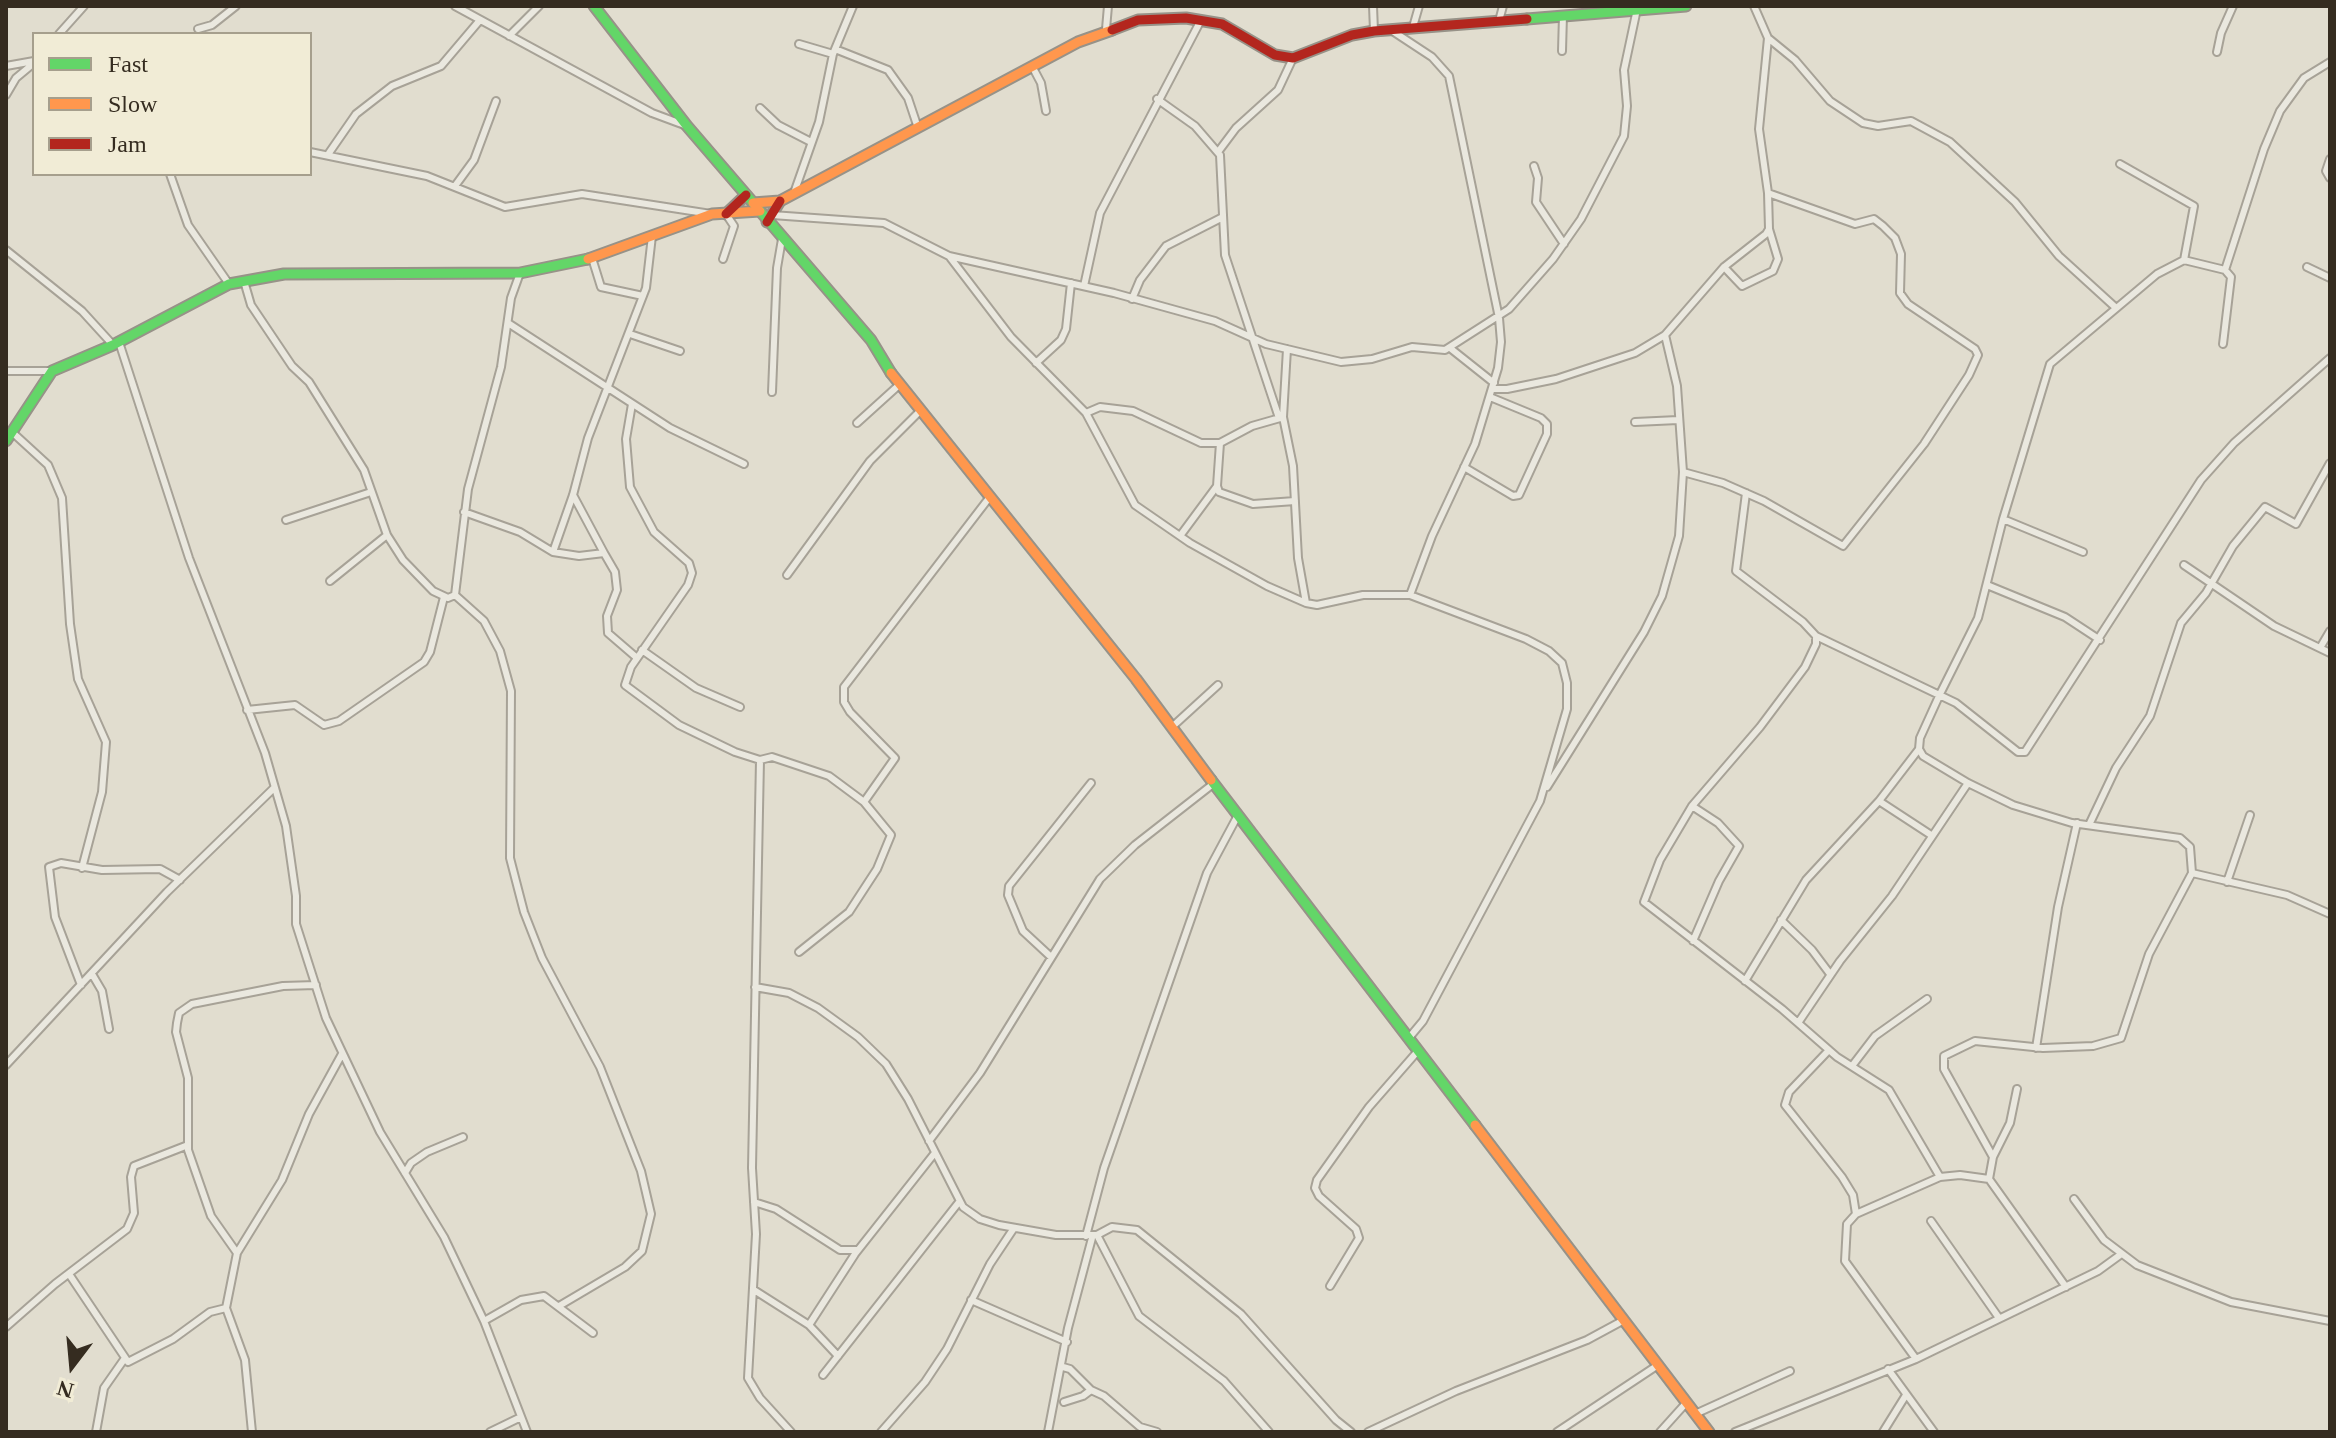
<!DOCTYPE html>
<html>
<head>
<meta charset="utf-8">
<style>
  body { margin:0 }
  #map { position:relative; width:2336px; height:1438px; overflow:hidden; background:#e1ddcf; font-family:"Times New Roman",serif }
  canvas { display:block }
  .frame { position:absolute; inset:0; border:8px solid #352c20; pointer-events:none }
  .legend { position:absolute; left:32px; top:32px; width:280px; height:144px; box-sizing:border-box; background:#f1ecd6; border:2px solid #a69f8d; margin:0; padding:10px 14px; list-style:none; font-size:24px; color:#352c20 }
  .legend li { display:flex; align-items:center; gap:16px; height:40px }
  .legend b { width:40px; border:2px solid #a69f8d }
  .north { position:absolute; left:32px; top:1326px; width:80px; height:80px; -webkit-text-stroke:6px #f1ecd6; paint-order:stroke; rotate:196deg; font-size:22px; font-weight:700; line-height:32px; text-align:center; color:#352c20 }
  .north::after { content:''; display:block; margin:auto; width:28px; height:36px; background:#352c20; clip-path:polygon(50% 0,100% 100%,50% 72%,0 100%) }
</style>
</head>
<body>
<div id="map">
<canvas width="2336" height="1438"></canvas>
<div class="frame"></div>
<ul class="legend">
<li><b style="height:10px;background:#63d668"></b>Fast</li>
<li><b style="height:10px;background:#ff974d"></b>Slow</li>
<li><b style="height:10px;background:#b3261e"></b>Jam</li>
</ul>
<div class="north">N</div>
</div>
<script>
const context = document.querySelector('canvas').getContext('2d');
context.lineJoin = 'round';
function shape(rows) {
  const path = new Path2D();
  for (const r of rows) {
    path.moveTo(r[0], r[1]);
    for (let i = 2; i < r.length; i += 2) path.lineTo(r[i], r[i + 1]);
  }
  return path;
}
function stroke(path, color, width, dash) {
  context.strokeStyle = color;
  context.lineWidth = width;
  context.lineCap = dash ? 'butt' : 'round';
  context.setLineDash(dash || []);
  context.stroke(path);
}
const street = shape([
  [455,6,652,113,687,126],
  [1373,6,1374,31],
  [1499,21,1503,6],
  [1413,27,1419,6],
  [198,29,212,25,236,6],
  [1106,29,1108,6],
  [1391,30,1432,57,1449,76,1499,318,1501,342,1498,368,1475,444,1432,536,1410,595],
  [59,34,84,6],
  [509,36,539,6],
  [1768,38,1795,60,1830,101,1863,123,1878,126,1911,121,1950,142,2015,202,2059,256,2115,307],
  [799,44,833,54],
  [835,49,888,70,908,98,917,125],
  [1562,51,1563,15],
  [2217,52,2221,33,2233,6],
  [6,66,34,61],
  [1032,66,1041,83,1046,111],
  [6,95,16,78,34,63],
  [1157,99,1195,126,1220,155,1225,255,1279,418],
  [760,108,778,125,811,142],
  [310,152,427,176,505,207,582,194,711,214],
  [1218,152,1236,128,1278,90,1293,58],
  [329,153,356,114,392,86,441,66,480,20],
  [2330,159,2326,171,2330,178],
  [2120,164,2194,206,2184,260],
  [1534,166,1538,178,1536,202,1564,244],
  [170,174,188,225,229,284],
  [455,186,474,160,496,101],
  [794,193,819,122,833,54,853,6],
  [772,215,884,223,949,256,1114,293,1215,321,1266,344,1341,362,1372,359,1412,347,1445,350,1509,309,1553,259,1581,219,1624,136,1627,106,1624,70,1637,9],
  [6,250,82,311,113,345],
  [949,256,1011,337,1086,413,1135,505,1190,543,1267,586,1306,603,1317,605,1363,595,1410,595,1526,639,1549,651,1562,663,1567,683,1567,709,1540,801,1423,1021,1408,1039],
  [592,258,601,287,643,296],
  [723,259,734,226,726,214],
  [1724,267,1742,286,1773,271,1778,259,1769,229],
  [2307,267,2330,278],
  [2225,270,2264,149,2280,111,2304,78,2330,62],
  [244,281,251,305,292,366,309,382,364,470,387,535,403,560,433,591,448,598,455,595,468,489,501,367,511,298,520,273],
  [1084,286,1100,213,1201,20],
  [1132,299,1140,280,1166,246,1221,218],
  [508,323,670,428,744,464],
  [630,334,680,351],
  [1665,335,1677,386,1683,472,1723,483,1764,501,1843,546,1924,444,1969,375,1978,355,1975,349,1908,304,1900,293,1901,254,1895,238,1883,226,1874,219,1855,224,1768,193],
  [119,342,189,558,265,753,286,826,296,896,296,924,326,1018,380,1132,444,1237,484,1321,527,1432],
  [1450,348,1494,383],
  [1287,349,1283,417,1293,466,1298,558,1306,603],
  [1036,363,1061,340,1066,329,1071,283],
  [6,371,52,371],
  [1492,389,1507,389,1556,379,1635,353,1665,335,1724,267,1766,234,1769,229,1768,193,1759,129,1768,38,1754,6],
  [772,392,777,268,782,239],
  [632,404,626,439,630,487,654,532,689,563,692,573,688,585,631,667,625,685,679,725,735,752,760,760,772,757,829,776,864,802,891,835,877,869,849,912,799,952],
  [1086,413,1100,407,1133,411,1201,443,1220,443,1252,426,1280,418],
  [1635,422,1678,420],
  [857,423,899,385],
  [12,432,48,465,62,498,70,624,78,679,106,742,102,792,82,868],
  [1220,443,1217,486,1219,492,1253,504,1295,501],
  [1464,467,1513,496,1519,495,1547,434,1547,424,1541,418,1490,397],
  [1746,493,1736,571,1803,622,1816,636,1816,644,1805,667,1760,727,1692,806,1660,860,1644,902,1782,1009,1837,1057,1889,1090,1940,1177],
  [573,495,604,553],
  [464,512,520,532,553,552,579,556,604,553,615,572,617,590,607,616,608,633,637,658],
  [2003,519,2083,552],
  [286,520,371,492],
  [1180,536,1217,486],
  [553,552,573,495,588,438,646,288,652,236],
  [2184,565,2274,626,2330,653],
  [787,575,870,461,920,411],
  [330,581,387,535],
  [1987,585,2065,617,2100,640],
  [455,595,484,621,500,651,511,691,510,858,524,912,542,958,600,1067,641,1171,651,1214,642,1251,625,1267,559,1306],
  [1816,636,1956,703,2018,752,2025,752,2201,480,2234,443,2330,358],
  [2320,648,2330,631],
  [642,650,696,688,740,707],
  [247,710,295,705,324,725,339,721,424,662,430,652,444,597],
  [1172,727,1218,685],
  [1919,749,1923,756,1968,783,2013,805,2072,823,2180,838,2190,847,2192,873,2149,954,2121,1038,2093,1046,2043,1048,1975,1041,1944,1056,1944,1069,1993,1157],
  [760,760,752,1168,756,1234,748,1378,760,1398,791,1432],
  [1547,787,1644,632,1662,596,1679,536,1683,472],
  [1879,801,1931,835],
  [864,802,895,758,850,712,844,702,844,687,989,498],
  [1692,806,1718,823,1739,846,1719,881,1693,941],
  [2089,825,2116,768,2150,716,2181,623,2206,593,2233,546,2265,507,2296,524,2330,463],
  [2192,873,2287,895,2330,914],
  [2227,882,2250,815],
  [1781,920,1812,950,1830,974],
  [1051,957,1023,931,1008,895,1009,886,1091,783],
  [92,974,102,991,109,1029],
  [1745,981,1806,880,1879,801,1919,749,1920,738,1940,694,1978,618,2003,519,2050,364,2157,274,2184,260,2225,270,2231,277,2223,344],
  [81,985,55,917,49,867,61,863,102,870,160,869,180,880],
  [755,987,789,993,818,1008,858,1037,886,1064,908,1099,963,1207,980,1219,999,1225,1056,1235,1097,1235,1139,1316,1224,1381,1269,1432],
  [1798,1023,1840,961,1892,896,1968,783],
  [2036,1048,2058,907,2077,823],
  [1829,1050,1789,1092,1785,1105,1842,1177,1853,1195,1856,1214],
  [6,1065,167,892,274,788],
  [1852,1066,1875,1036,1927,999],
  [2017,1089,2010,1123,1993,1157,1989,1179,2066,1287],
  [929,1141,980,1073,1100,879,1135,845,1213,784],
  [405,1173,411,1163,427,1152,463,1137],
  [2074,1199,2104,1240,2137,1265,2231,1302,2330,1321],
  [754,1202,776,1209,840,1250,858,1250],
  [1931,1221,1999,1318],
  [1097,1235,1112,1227,1137,1230,1241,1314,1336,1420,1351,1432],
  [1086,1236,1104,1168,1207,873,1237,817],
  [237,1253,282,1180,309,1114,342,1054],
  [69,1274,128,1362,173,1339,210,1312,226,1308],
  [1330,1286,1359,1238,1356,1229,1319,1196,1315,1188,1317,1180,1369,1107,1417,1052],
  [754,1290,809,1325,855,1254,934,1154],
  [971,1300,1067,1342],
  [484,1321,521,1300,544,1296,593,1333],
  [809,1325,838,1356],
  [6,1327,55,1284,127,1229,134,1213,131,1177,134,1166,188,1145],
  [1916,1359,1845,1261,1847,1224,1856,1214,1940,1177,1960,1175,1989,1179],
  [1063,1367,1070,1369,1091,1390],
  [1888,1369,1934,1432],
  [823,1375,959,1202],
  [1064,1402,1083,1396,1091,1390,1104,1396,1140,1427,1157,1432],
  [1695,1414,1790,1371],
  [96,1432,104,1388,125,1358],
  [252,1432,245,1360,226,1308,237,1253,211,1216,188,1150,188,1078,176,1032,177,1023,179,1013,192,1004,283,986,316,985],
  [490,1432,521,1417],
  [881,1432,925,1382,947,1349,990,1264,1014,1228],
  [1048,1432,1068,1328,1092,1238],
  [1368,1432,1456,1391,1587,1340,1624,1320],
  [1557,1432,1658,1365],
  [1660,1432,1687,1402],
  [1735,1432,1916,1359,2098,1271,2120,1255],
  [1883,1432,1906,1395]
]);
const fast = shape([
  [594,6,687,126,871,340,891,373],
  [1527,19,1686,6],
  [6,441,52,371,113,345,229,284,284,274,520,273,588,259],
  [1211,780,1475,1125]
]);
const slow = shape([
  [753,203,780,201,1078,42,1112,30],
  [588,259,712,214,760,211],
  [891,373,1136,679,1211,780],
  [1475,1125,1709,1432]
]);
const jam = shape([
  [1112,30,1138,20,1186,18,1222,24,1275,55,1293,58,1352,35,1374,31,1527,19],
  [726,214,746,195],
  [767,222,780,201]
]);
stroke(street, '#a7a297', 10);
stroke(fast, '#979288', 13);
stroke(slow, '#979288', 13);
stroke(jam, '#979288', 13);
stroke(street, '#eae8df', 6);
stroke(fast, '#63d668', 9);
stroke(slow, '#ff974d', 9);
stroke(jam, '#b3261e', 9);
</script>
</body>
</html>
